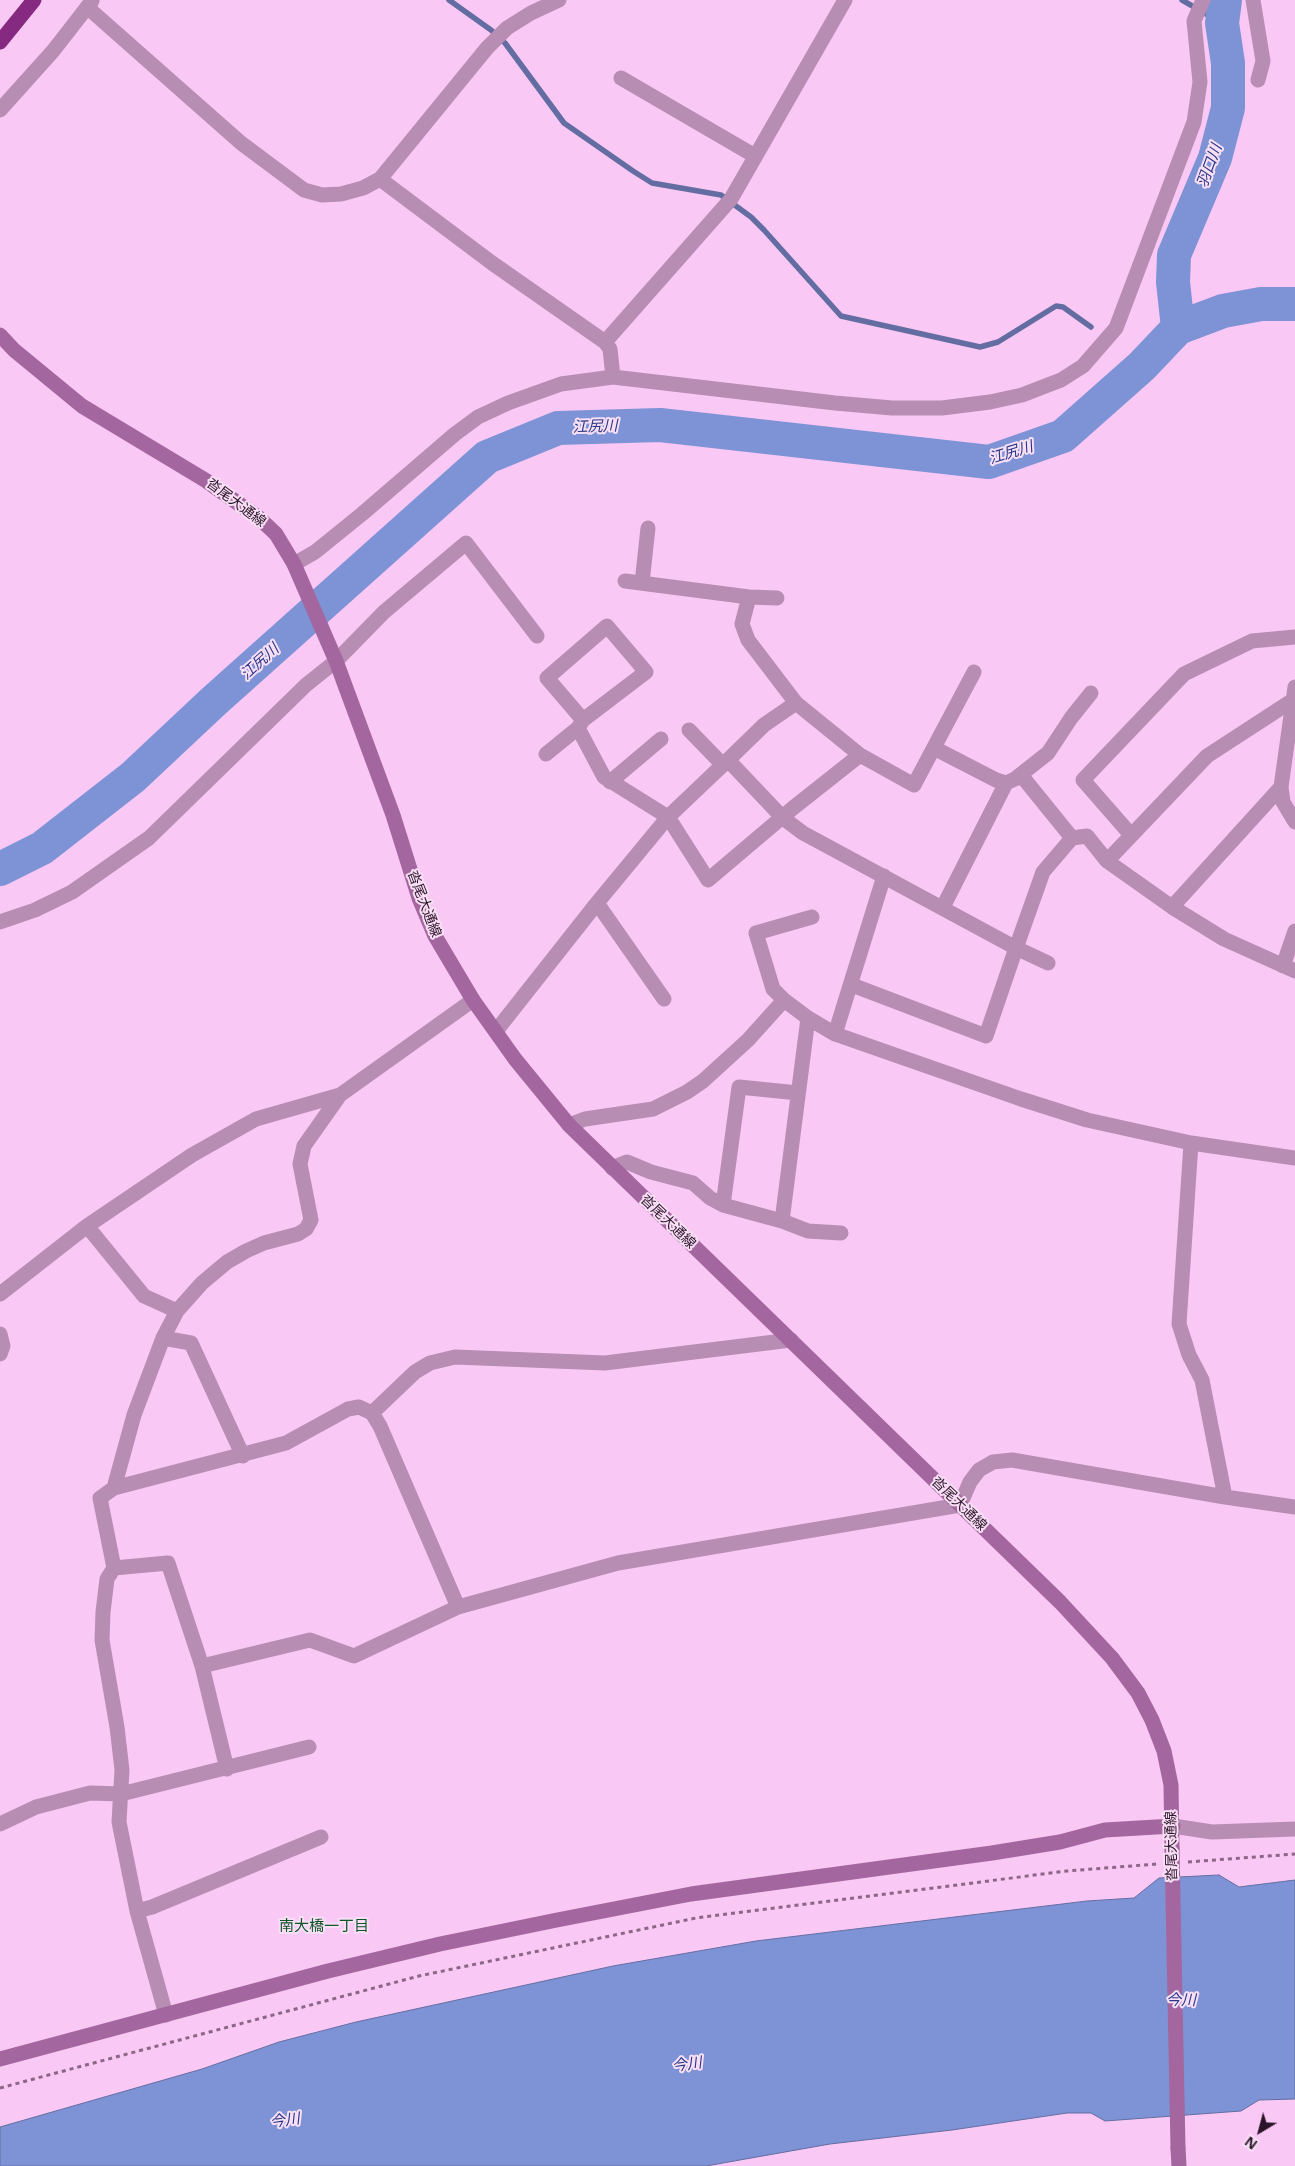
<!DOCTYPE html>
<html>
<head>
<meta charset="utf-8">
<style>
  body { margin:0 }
  #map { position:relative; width:1295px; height:2166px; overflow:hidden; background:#fac8f5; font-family:"Open Sans",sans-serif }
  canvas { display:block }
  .north { position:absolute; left:1235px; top:2106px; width:50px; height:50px; -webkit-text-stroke:4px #f8dff5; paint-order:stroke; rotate:217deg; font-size:14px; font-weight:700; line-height:20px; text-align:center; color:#2a1428 }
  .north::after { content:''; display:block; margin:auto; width:18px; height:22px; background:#2a1428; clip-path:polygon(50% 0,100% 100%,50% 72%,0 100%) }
</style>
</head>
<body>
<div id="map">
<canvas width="1295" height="2166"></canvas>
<div class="north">N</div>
</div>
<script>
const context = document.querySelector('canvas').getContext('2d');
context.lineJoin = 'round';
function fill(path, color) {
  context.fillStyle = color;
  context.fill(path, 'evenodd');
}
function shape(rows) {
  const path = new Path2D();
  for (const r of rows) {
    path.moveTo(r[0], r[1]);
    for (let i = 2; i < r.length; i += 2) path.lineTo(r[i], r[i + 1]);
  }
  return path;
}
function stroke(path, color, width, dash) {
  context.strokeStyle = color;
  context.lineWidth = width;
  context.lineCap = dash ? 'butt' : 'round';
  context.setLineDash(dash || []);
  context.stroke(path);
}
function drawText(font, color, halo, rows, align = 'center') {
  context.font = font + ' "Open Sans","Noto Sans JP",sans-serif';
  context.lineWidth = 4;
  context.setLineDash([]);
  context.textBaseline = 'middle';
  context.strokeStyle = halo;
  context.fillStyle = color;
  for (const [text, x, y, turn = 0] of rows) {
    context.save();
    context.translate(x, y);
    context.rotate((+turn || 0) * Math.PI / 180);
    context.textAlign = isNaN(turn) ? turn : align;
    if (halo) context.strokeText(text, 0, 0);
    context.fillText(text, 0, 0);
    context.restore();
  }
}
const water = shape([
  [1219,1875,1239,1887,1295,1880,1295,2099,1259,2100,1241,2111,1105,2121,1091,2113,1067,2113,952,2130,830,2144,706,2166,0,2166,0,2127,202,2069,279,2042,356,2022,613,1966,756,1941,1087,1901,1134,1898,1159,1878,1219,1875]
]);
const stream = shape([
  [449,0,491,30,505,43,564,123,633,171,652,183,721,195,751,217,764,230,841,316,980,347,998,342,1056,306,1063,307,1091,327],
  [1182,0,1222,23]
]);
const river = shape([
  [1178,328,1173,282,1174,255,1215,158,1228,108,1228,63,1222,23,1225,0],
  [0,869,42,848,133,777,214,701,487,457,558,428,660,425,989,462,1063,436,1142,366,1178,328,1223,311,1261,304,1295,304]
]);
const path = shape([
  [1188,1862,1295,1854],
  [0,2088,419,1976,696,1918,1067,1871,1157,1864]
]);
const street = shape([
  [1253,0,1263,61,1258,80],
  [87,7,241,143,304,190,322,195,341,194,363,188,380,179,487,48,507,28,531,13,559,0],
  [621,78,755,156],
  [0,110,53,51,92,1],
  [380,179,492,263,605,342,610,349,613,377],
  [605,342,731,199,845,0],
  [294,564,315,552,362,514,455,434,478,417,508,403,561,384,613,377,835,403,892,408,942,408,990,402,1022,395,1061,380,1083,366,1116,328,1194,122,1200,82,1194,21,1203,0],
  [625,581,749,597,742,624,748,640,796,703,860,755,914,785,974,672],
  [642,583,648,528],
  [749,597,777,598],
  [1295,687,1281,787,1283,802,1295,822],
  [1293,700,1207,756,1107,861,1172,907,1224,939,1295,971],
  [578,728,604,777,668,817,708,880,793,808,860,755],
  [689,730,723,765],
  [934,748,996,780,1006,783,1015,779,1048,753,1071,718,1091,693],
  [546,754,578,728,583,720,646,672,607,626,547,678,583,720],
  [728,760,764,725,796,703],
  [1021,775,1072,838],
  [610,782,661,739],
  [1131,835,1083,780,1184,674,1252,641,1295,637],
  [597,903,664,999],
  [943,907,1006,783],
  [1172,907,1281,787],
  [0,922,35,910,72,892,149,838,306,685,336,661,384,612,466,543,537,636],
  [1283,966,1295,931],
  [852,985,986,1036,1016,948,1048,963],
  [784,1000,773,989,756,933,812,917],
  [496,1031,597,903,668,817,728,760,783,818,803,833,1016,948,1043,872,1072,838,1087,836,1107,861],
  [835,1034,884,876],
  [569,1125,585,1119,653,1109,687,1092,703,1081,748,1040,784,1000,808,1018,835,1034,1021,1099,1087,1120,1191,1143,1295,1158],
  [1191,1143,1179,1324,1189,1355,1202,1380,1225,1497],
  [612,1168,627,1162,651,1172,693,1183,710,1198,723,1205,782,1221,808,1231,841,1233],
  [723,1205,739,1087,798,1093],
  [782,1221,808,1018],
  [87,1226,144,1296,177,1311],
  [0,1294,87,1226,192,1155,256,1119,340,1095],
  [0,1334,3,1346,0,1354],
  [163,1338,191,1343,243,1456],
  [372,1413,415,1372,430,1363,455,1357,605,1363,791,1340],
  [114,1488,134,1415,163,1338,177,1311,202,1283,227,1262,246,1251,264,1243,298,1234,306,1229,311,1220,300,1164,304,1146,340,1095,473,1000],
  [114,1568,168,1563,202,1666,227,1769],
  [458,1607,618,1563,960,1505,970,1482,979,1470,993,1462,1012,1460,1225,1497,1295,1507],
  [0,1824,36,1807,90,1793,121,1794,309,1747],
  [1173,1826,1212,1832,1295,1829],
  [137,1911,152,1907,321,1837],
  [166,2015,137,1911,119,1822,122,1770,117,1727,102,1640,103,1612,107,1579,114,1568,100,1498,114,1488,286,1443,348,1409,359,1407,372,1413,380,1426,458,1607,354,1656,310,1640,202,1666]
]);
const secondary = shape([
  [0,335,14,350,82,406,205,480,259,518,276,534,294,564,336,661,393,815,419,898,435,936,473,1000,515,1059,569,1125,1060,1602,1112,1658,1138,1693,1152,1720,1164,1751,1171,1785,1172,1849],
  [0,2059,328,1971,440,1944,557,1920,691,1894,992,1853,1060,1842,1105,1830,1173,1826],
  [1178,2148,1179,2166]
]);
const highway = shape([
  [0,42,34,0]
]);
const secondaryBridge = shape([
  [1172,1849,1178,2148]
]);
const streetNames = [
  ["沓尾大通線",236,503,37],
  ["沓尾大通線",424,904,69],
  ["沓尾大通線",668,1222,44],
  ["沓尾大通線",959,1504,44],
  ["沓尾大通線",1172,1846,-91]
];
const waterNames = [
  ["羽口川",1210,166,-70],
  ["江尻川",595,427,-2],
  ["江尻川",1011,453,-17],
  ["江尻川",260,662,-42],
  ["今川",1181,2001],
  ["今川",687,2065,-8],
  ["今川",285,2121,-8]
];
const neighbourhoodNames = [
  ["南大橋一丁目",324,1927]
];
fill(water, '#7d93d5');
stroke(water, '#646da1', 1);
stroke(stream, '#646da1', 5.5);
stroke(river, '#7d93d5', 34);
stroke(path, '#8a6786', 3, [4, 4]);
stroke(street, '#b78db3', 15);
stroke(secondary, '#a4669e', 15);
stroke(highway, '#862a81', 15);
stroke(secondaryBridge, '#a4669e', 15);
drawText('14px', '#2a1428', '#f8dff5', streetNames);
drawText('italic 15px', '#273786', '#f8dff5', waterNames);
drawText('15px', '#0e5427', '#f8dff5', neighbourhoodNames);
</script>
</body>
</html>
